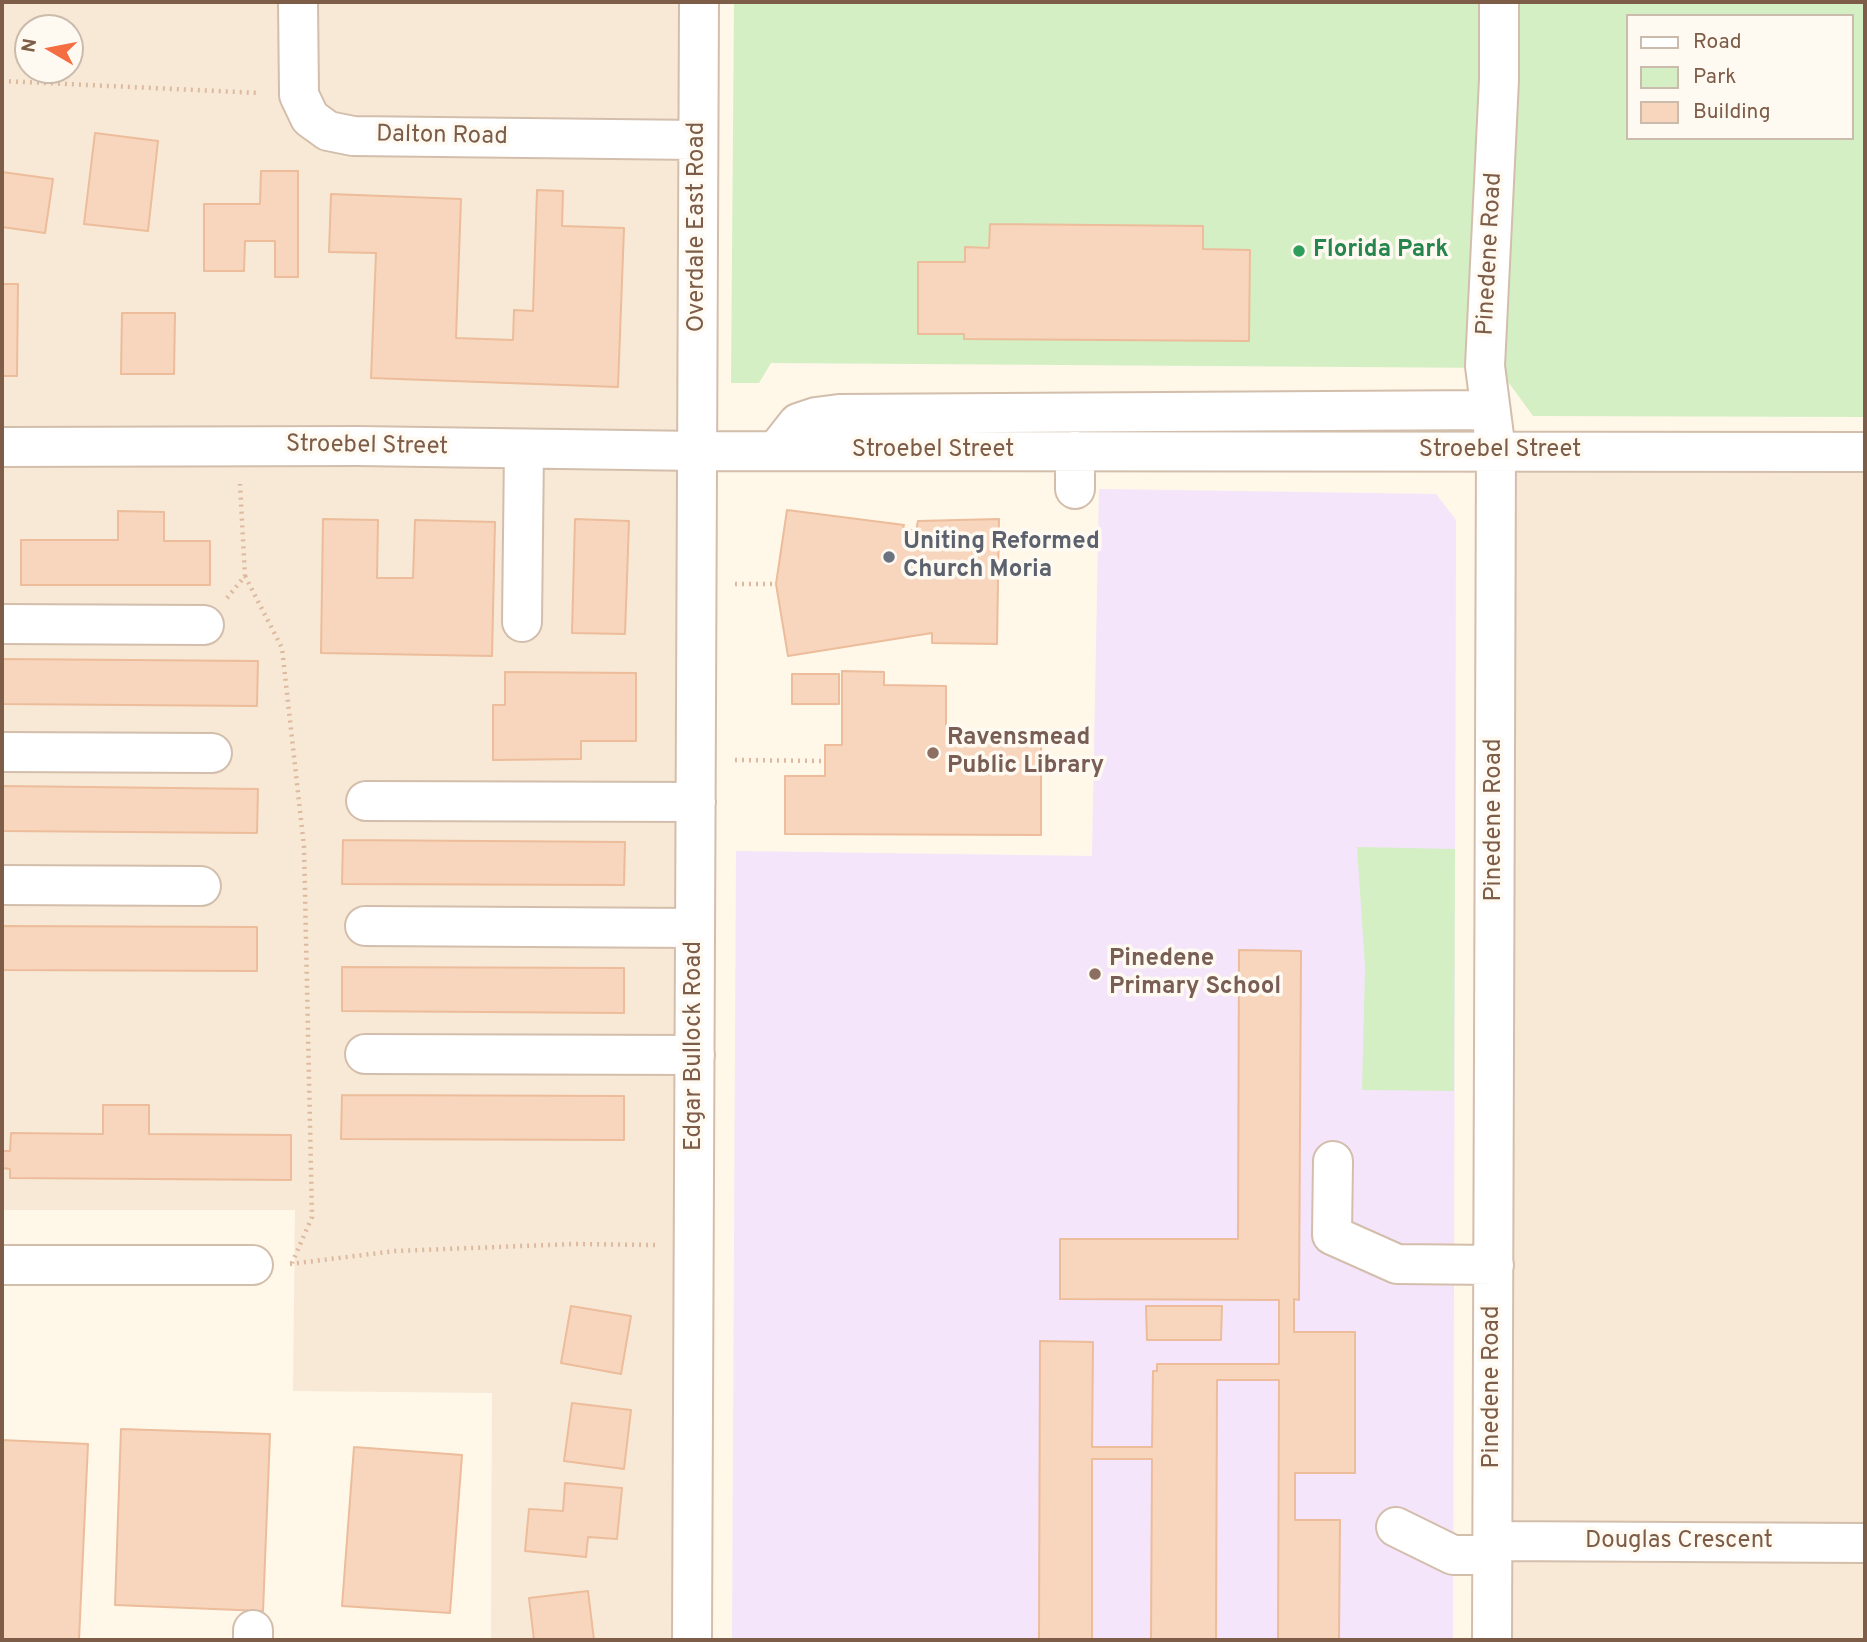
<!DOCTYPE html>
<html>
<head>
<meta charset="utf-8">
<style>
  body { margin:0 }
  #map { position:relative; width:1867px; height:1642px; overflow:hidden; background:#fff7e8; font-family:Overpass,sans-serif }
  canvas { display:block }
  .frame { position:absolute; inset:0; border:4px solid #7d5c48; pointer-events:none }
  .legend { position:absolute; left:1626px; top:14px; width:228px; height:126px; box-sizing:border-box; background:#fffaf1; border:2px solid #cbbbad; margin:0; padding:9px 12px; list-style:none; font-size:21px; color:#7d5c48 }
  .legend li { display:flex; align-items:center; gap:14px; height:35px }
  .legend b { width:35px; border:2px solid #cbbbad }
  .north { position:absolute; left:14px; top:14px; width:70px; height:70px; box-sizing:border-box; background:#fffaf1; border:2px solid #cbbbad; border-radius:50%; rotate:280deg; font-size:19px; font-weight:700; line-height:28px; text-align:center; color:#7d5c48 }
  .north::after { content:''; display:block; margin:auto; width:24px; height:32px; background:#f56e41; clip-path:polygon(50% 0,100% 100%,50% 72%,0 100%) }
</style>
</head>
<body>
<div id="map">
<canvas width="1867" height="1642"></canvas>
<div class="frame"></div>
<ul class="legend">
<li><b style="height:9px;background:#fff"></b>Road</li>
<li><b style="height:19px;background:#d4efc4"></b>Park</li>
<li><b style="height:19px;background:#f7d6bd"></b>Building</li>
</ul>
<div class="north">N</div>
</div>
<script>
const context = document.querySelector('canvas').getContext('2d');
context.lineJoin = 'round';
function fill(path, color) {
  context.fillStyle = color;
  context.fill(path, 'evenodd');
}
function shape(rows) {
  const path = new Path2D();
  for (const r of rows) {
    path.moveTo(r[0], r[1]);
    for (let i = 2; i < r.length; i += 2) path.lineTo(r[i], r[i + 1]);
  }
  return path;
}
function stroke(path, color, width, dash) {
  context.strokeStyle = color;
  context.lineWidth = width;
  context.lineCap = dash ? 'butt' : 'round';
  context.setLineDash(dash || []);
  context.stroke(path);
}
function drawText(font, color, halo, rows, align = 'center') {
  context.font = font + ' Overpass,sans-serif';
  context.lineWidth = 7;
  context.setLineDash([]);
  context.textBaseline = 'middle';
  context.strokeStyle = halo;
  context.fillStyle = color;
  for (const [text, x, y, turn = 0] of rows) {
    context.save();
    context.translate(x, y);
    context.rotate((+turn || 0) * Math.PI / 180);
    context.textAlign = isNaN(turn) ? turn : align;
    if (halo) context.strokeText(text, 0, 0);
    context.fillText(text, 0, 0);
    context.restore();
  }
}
const residential = shape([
  [2,2,694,2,690,1640,491,1640,492,1393,293,1391,295,1210,2,1210],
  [28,28,70,28,70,70,28,70],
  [1495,454,1865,456,1865,1640,1488,1640]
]);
const education = shape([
  [1099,489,1436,494,1456,520,1453,1640,732,1640,736,851,1092,856]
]);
const green = shape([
  [734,2,1865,2,1865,417,1533,416,1498,368,771,363,759,383,731,383],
  [1627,16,1851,16,1851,138,1627,138],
  [1357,847,1455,849,1454,1091,1362,1090,1365,967]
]);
const building = shape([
  [95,133,158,141,148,231,84,224,95,133],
  [261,171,298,171,298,277,275,277,275,241,245,241,244,271,204,271,204,204,260,204,261,171],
  [2,172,53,179,45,233,2,227,2,172],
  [537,190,563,191,562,226,624,228,618,387,371,378,376,253,329,252,331,194,461,199,456,338,513,340,514,310,533,311,537,190],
  [990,224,1203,226,1203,249,1250,250,1249,341,964,339,964,334,918,334,918,262,965,262,965,247,989,248,990,224],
  [2,284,18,284,17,376,2,376,2,284],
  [122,313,175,313,174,374,121,374,122,313],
  [787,510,904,525,903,528,916,531,918,521,999,519,997,644,932,643,932,633,788,656,776,584,787,510],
  [118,511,164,512,164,541,210,541,210,585,21,585,21,540,118,540,118,511],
  [323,519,378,520,377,578,413,578,415,520,495,522,492,656,321,653,323,519],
  [575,519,629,521,625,634,572,633,575,519],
  [2,659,258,661,257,706,2,704,2,659],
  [842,671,884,672,884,685,946,686,946,732,1041,733,1041,835,785,834,785,776,825,776,825,745,842,745,842,671],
  [505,672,636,673,636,741,581,741,581,759,493,760,493,705,505,705,505,672],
  [792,674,839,674,839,704,792,704,792,674],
  [2,786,258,789,257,833,2,831,2,786],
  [343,840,625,842,624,885,342,884,343,840],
  [2,926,257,927,257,971,2,970,2,926],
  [1239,950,1301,951,1299,1300,1294,1299,1294,1332,1355,1332,1355,1473,1295,1473,1295,1520,1340,1520,1339,1640,1278,1640,1279,1380,1217,1380,1216,1640,1151,1640,1152,1459,1092,1459,1092,1640,1039,1640,1040,1341,1093,1342,1092,1447,1152,1447,1153,1371,1157,1371,1157,1364,1279,1364,1279,1300,1060,1299,1060,1239,1238,1239,1239,950],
  [342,967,624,968,624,1013,342,1011,342,967],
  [342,1095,624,1096,624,1140,341,1139,342,1095],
  [103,1105,149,1105,149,1134,291,1135,291,1180,10,1178,10,1169,2,1168,2,1151,10,1151,11,1133,103,1134,103,1105],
  [571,1306,631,1316,621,1374,561,1363,571,1306],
  [1146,1306,1222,1306,1221,1340,1147,1340,1146,1306],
  [572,1403,631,1410,624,1469,564,1461,572,1403],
  [121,1429,270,1434,263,1611,115,1605,121,1429],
  [2,1440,88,1444,79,1640,2,1640,2,1440],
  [354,1447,462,1455,450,1613,342,1606,354,1447],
  [565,1483,622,1488,617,1539,588,1537,586,1557,525,1551,529,1509,563,1511,565,1483],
  [588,1591,594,1640,534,1640,529,1598,588,1591]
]);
const path = shape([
  [2,81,260,93],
  [245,576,282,648,304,847,312,1217,292,1263],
  [735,584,776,584],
  [227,598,245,576,240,484],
  [735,760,825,761],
  [290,1264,395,1251,574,1244,655,1245]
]);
const minor = shape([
  [298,2,299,95,310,118,328,131,353,136,698,140],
  [2,447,358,446,697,451,1865,452],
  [776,451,798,423,816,417,839,414,1489,410],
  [1075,489,1075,451],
  [522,622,524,449],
  [2,624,204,625],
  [2,752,212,753],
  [366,801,696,802],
  [2,885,201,886],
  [365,926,695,928],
  [365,1054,695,1055],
  [1333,1161,1332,1235,1397,1264,1494,1265],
  [2,1265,253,1265],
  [1396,1527,1453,1555,1492,1555],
  [1492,1541,1865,1543],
  [253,1630,253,1640],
  [692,1640,699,2],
  [1492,1640,1496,451,1485,366,1499,80,1499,2]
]);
const markers = [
  [1299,251,7,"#2e9e5b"],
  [889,557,7,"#6b7280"],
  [933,753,7,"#8d6e63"],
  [1095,974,7,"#8d6e63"]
];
const streetNames = [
  ["Dalton Road",442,137,1],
  ["Overdale East Road",698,227,-90],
  ["Pinedene Road",1491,254,-87],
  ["Stroebel Street",367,447,1],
  ["Stroebel Street",933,451],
  ["Stroebel Street",1500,451],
  ["Pinedene Road",1495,820,-90],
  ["Edgar Bullock Road",695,1046,-90],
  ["Pinedene Road",1493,1387,-90],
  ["Douglas Crescent",1679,1542]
];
const leisureNames = [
  ["Florida Park",1313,251]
];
const worshipNames = [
  ["Uniting Reformed",903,543],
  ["Church Moria",903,571]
];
const educationNames = [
  ["Ravensmead",947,739],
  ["Public Library",947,767],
  ["Pinedene",1109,960],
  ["Primary School",1109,988]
];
fill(residential, '#f7e9d6');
fill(education, '#f4e5fb');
fill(green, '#d4efc4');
fill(building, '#f7d6bd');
stroke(building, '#ecbc9b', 2);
stroke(minor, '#d3beac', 42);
stroke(path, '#ddb99f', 4.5, [2, 5]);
stroke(minor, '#fff', 38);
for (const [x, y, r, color] of markers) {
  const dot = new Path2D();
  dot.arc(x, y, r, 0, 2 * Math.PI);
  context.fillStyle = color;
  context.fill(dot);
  stroke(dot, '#fffaf1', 2.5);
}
drawText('24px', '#7d5c48', '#fffaf1', streetNames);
drawText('bold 24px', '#27864d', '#fffaf1', leisureNames, 'left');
drawText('bold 24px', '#5b616d', '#fffaf1', worshipNames, 'left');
drawText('bold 24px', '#785e54', '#fffaf1', educationNames, 'left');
</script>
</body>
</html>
